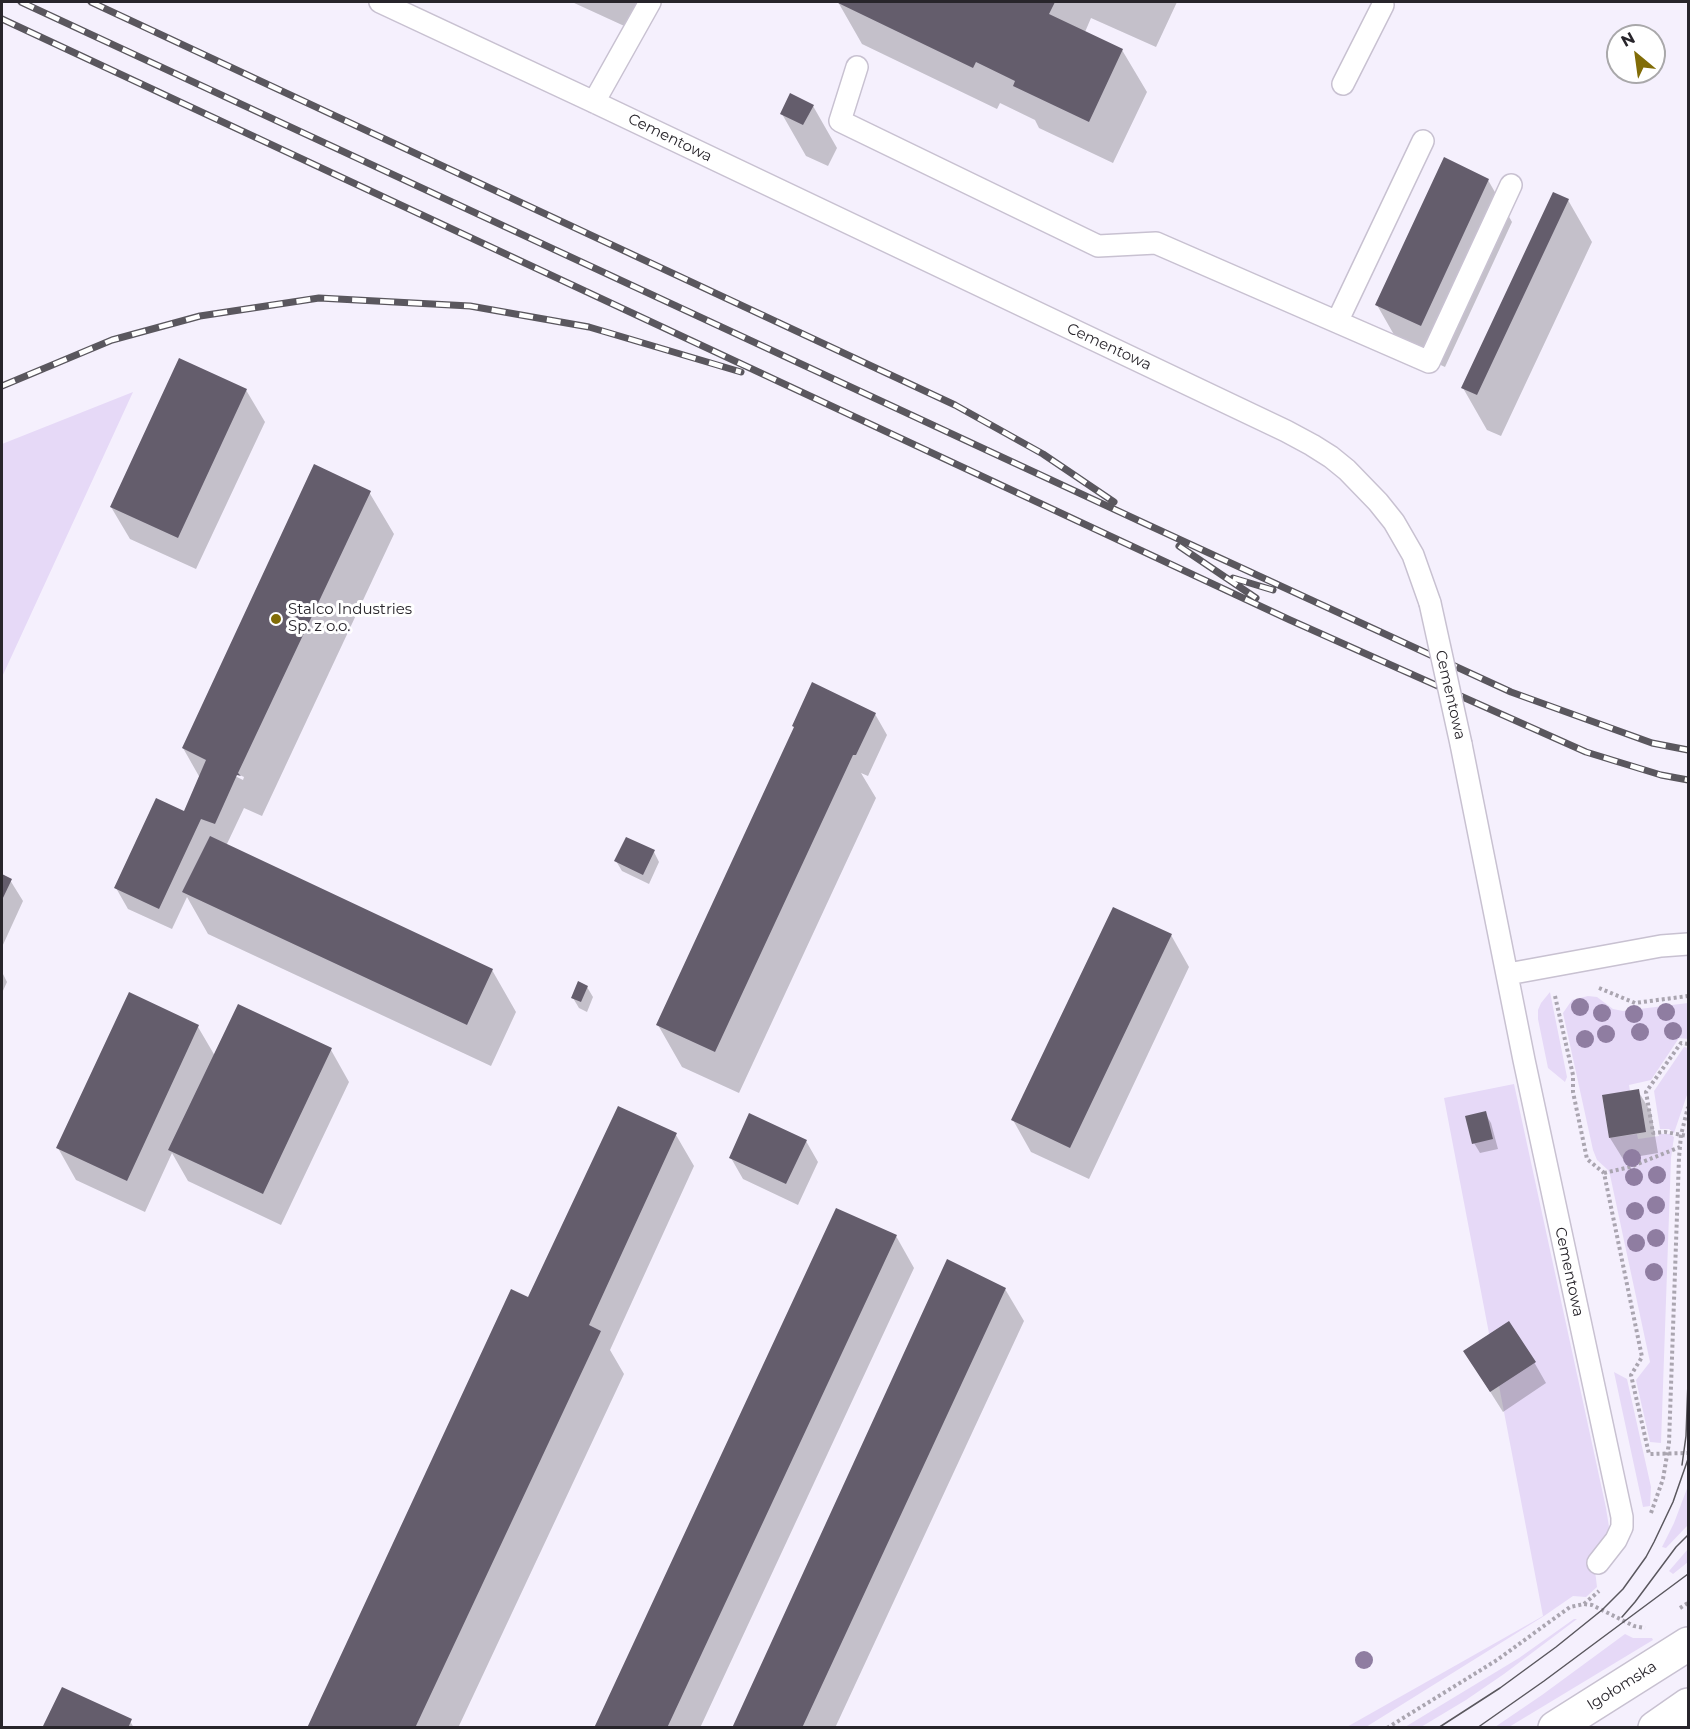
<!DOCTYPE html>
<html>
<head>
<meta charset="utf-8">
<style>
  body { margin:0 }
  #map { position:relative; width:1690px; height:1729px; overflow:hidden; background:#f5f0fd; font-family:Montserrat,sans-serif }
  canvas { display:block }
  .frame { position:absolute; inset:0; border:3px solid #28252b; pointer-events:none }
  .north { position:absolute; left:1606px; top:24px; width:60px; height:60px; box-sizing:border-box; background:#fff; border:2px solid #a9a8aa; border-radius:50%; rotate:331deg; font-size:16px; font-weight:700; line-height:24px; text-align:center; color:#28252b }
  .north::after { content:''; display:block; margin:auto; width:21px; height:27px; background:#816c07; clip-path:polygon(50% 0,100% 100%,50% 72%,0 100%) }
</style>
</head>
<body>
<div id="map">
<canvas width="1690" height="1729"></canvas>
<div class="frame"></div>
<div class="north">N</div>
</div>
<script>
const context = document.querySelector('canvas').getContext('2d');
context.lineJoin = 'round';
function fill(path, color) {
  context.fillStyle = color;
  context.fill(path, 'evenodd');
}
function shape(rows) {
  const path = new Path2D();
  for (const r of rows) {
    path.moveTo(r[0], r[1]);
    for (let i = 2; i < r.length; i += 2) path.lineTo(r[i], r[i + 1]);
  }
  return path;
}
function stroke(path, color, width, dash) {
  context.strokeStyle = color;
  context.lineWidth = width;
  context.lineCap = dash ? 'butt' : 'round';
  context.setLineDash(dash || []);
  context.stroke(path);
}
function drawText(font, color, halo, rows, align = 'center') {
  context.font = font + ' Montserrat,sans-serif';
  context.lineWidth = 6;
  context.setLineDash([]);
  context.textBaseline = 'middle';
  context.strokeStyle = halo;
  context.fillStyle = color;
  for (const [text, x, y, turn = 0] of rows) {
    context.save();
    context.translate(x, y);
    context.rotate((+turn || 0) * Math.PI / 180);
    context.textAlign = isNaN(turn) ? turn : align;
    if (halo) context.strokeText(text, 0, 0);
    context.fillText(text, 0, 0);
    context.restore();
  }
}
const green = shape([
  [133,392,2,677,2,444],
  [1550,992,1567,1077,1565,1082,1548,1068,1538,1019,1538,1010,1541,1003],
  [1588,996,1597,997,1613,1009,1623,1011,1688,1003,1688,1039,1679,1038,1651,1080,1629,1085,1630,1091,1602,1096,1609,1138,1637,1134,1638,1139,1659,1136,1659,1134,1669,1134,1674,1137,1671,1158,1661,1443,1650,1442,1636,1380,1650,1362,1610,1175,1608,1170,1597,1160,1593,1150,1563,1013,1572,1000],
  [1684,1047,1688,1048,1688,1092,1674,1133,1669,1129,1660,1129,1654,1091],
  [1514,1084,1606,1508,1609,1527,1604,1541,1593,1554,1597,1587,1586,1597,1573,1596,1544,1616,1366,1727,1345,1728,1543,1616,1444,1098],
  [1614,1372,1627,1379,1651,1487,1650,1506,1643,1507],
  [1688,1486,1688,1525,1666,1548,1662,1547,1674,1523],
  [1688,1549,1688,1562,1673,1574,1669,1571],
  [1574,1619,1577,1619,1504,1674,1466,1700,1421,1727,1405,1727,1519,1658],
  [1625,1634,1633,1638,1652,1638,1653,1640,1509,1727,1495,1727,1542,1695]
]);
const shadow = shape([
  [572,2,646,2,633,30],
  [838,2,1177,2,1156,47,1091,18,1085,32,1122,50,1147,92,1113,163,1039,128,1035,120,1000,103,997,109,862,44],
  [813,106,837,148,828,166,806,156,782,114],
  [1488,180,1512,222,1445,367,1401,347,1377,305],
  [1568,200,1592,242,1501,436,1487,430,1463,388],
  [180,360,246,390,265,422,196,569,130,539,111,507],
  [369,492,394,534,262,816,244,808,226,846,492,970,516,1012,491,1066,208,934,187,897,172,929,128,909,116,888,185,813,200,778,183,748],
  [217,764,244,777,243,780,217,767],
  [875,714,887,735,868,776,861,773,876,798,739,1093,682,1067,658,1025],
  [654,852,659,862,649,884,622,871,616,861],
  [2,876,10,880,23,901,2,947],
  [1171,935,1189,967,1089,1179,1031,1152,1013,1120],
  [2,972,7,982,2,993],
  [587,987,593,997,587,1012,579,1008,573,998],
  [198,1027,215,1056,331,1050,349,1082,281,1225,188,1181,172,1153,145,1212,76,1180,58,1148],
  [1638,1091,1651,1112,1658,1153,1623,1159,1610,1138],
  [1485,1113,1491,1123,1498,1149,1480,1153,1474,1143],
  [676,1135,694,1166,610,1350,624,1374,458,1728,308,1728,533,1301],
  [806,1141,818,1162,798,1205,743,1179,731,1158],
  [896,1236,914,1268,700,1728,596,1728],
  [1005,1289,1024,1321,835,1728,734,1728],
  [1465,1352,1534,1362,1546,1383,1503,1412],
  [130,1721,134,1728,46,1728]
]);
const building = shape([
  [836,2,1055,2,1049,14,1123,49,1089,122,1013,86,1015,81,976,62,973,68],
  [790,93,814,105,803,125,780,114],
  [1444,157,1489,179,1421,326,1375,305],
  [1553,192,1569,199,1477,395,1461,388],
  [179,358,247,389,178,538,110,507],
  [314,464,371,491,238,773,241,776,237,775,215,824,201,819,159,909,114,888,156,798,184,811,206,760,182,748],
  [812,682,876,713,856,755,853,755,715,1052,656,1025,794,727,792,726],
  [210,836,493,969,467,1025,182,892],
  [626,837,655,850,643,875,614,861],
  [2,874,12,879,2,900],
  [1113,907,1172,934,1070,1148,1011,1120],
  [578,981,588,986,581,1002,571,998],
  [129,992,199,1025,127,1181,56,1148],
  [238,1004,332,1048,263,1194,168,1150],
  [1639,1089,1646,1132,1609,1138,1602,1095],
  [618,1106,677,1133,589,1325,601,1331,415,1728,307,1728,511,1289,528,1297],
  [1486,1111,1493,1139,1472,1144,1465,1116],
  [749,1113,807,1140,786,1184,729,1158],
  [836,1208,897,1235,667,1728,594,1728],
  [947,1259,1006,1288,802,1728,732,1728],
  [1509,1321,1536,1362,1490,1392,1463,1351],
  [62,1687,132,1719,128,1728,46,1728,43,1726]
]);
const path = shape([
  [1599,988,1635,1003,1688,996],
  [1555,996,1573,1075,1573,1092,1587,1159,1604,1173,1642,1357,1631,1375,1649,1454,1688,1453],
  [1688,1044,1681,1043,1646,1092,1653,1133,1665,1132,1688,1136],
  [1604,1173,1630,1167,1680,1147],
  [1651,1513,1663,1479,1669,1443,1679,1158,1681,1135,1688,1107],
  [1584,1604,1599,1591],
  [1680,1608,1688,1603],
  [1387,1728,1497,1660,1570,1607,1584,1604,1592,1605,1634,1626,1645,1628]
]);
const lane = shape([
  [380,2,594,102,1286,431,1312,445,1331,457,1347,470,1378,502,1394,522,1413,555,1430,603],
  [857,67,840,121,1098,246,1156,243,1429,362,1511,185],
  [1343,84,1383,5],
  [594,102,650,2],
  [1337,322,1423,141],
  [1461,744,1524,1060,1622,1517,1622,1527,1616,1540,1598,1563],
  [1508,974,1661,946,1688,944]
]);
const primary = shape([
  [1555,1728,1688,1644],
  [1655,1728,1688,1705]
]);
const tram = shape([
  [1682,1465,1686,1436,1688,1382],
  [1622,1617,1635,1602,1676,1547,1688,1535],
  [1438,1728,1500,1688,1556,1647,1602,1610,1623,1589,1646,1557,1654,1542,1673,1502,1688,1459],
  [1477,1728,1544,1681,1688,1574]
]);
const rail = shape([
  [21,2,1146,524,1511,692,1652,743,1688,750],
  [91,2,955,405,1043,454,1114,502],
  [2,19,1290,620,1586,752,1661,775,1688,780],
  [2,386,112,340,200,316,319,298,470,306,589,327,741,372],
  [1179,546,1256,598],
  [1233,578,1273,590]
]);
const laneBridge = shape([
  [1430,603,1461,744]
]);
const trees = [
  [1580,1007],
  [1666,1012],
  [1602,1013],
  [1634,1014],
  [1673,1031],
  [1640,1032],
  [1606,1034],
  [1585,1039],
  [1632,1158],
  [1657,1175],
  [1634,1177],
  [1656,1205],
  [1635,1211],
  [1656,1238],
  [1636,1243],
  [1654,1272],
  [1364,1660]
];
const markers = [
  [276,619,6,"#816c07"]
];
const streetNames = [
  ["Cementowa",670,138,26],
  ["Cementowa",1109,347,25],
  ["Cementowa",1450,695,77],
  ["Cementowa",1569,1272,78],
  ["Igołomska",1622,1686,-32]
];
const poiNames = [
  ["Stalco Industries",288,610],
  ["Sp. z o.o.",288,627]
];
fill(green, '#e6d9f7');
fill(shadow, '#0003');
fill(building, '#645d6c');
stroke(lane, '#c8c1d1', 24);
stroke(primary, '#c8c1d1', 36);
stroke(path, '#aaa5b0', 4, [3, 3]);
stroke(lane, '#fff', 21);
stroke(primary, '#fff', 33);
stroke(tram, '#5a575e', 1.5);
stroke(rail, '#5a575e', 7);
stroke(rail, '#fff', 4.5, [14]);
stroke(laneBridge, '#c8c1d1', 24, []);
stroke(laneBridge, '#fff', 21);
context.fillStyle = '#8f7da1';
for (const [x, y] of trees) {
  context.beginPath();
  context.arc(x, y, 9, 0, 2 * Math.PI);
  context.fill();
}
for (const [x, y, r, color] of markers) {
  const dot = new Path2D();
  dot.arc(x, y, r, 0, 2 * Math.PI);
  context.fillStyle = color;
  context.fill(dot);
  stroke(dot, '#fff', 2);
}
drawText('15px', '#28252b', '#fff', streetNames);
drawText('15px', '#28252b', '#fff', poiNames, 'left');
</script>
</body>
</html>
